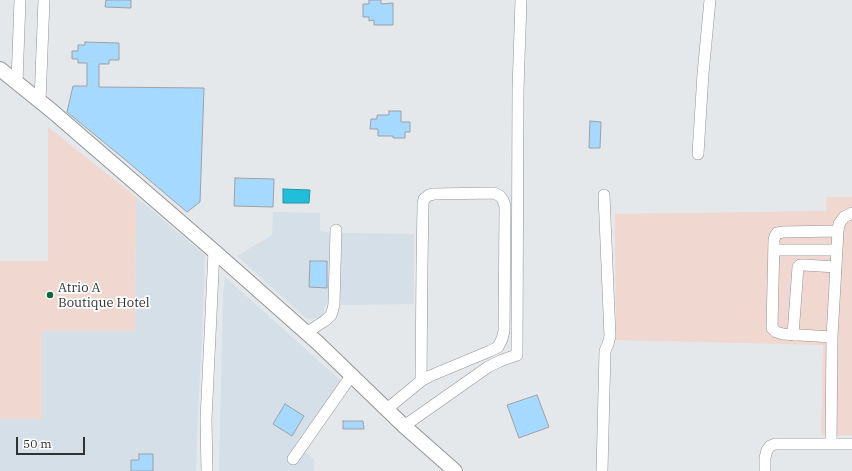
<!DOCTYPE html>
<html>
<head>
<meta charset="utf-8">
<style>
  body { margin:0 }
  #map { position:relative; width:852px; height:471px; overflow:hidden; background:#e4e8ea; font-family:"IBM Plex Serif",serif }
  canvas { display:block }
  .scale { position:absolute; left:16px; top:437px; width:69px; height:18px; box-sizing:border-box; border:2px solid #303132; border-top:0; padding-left:5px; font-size:12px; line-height:14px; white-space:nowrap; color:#303132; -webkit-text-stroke:3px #fff; paint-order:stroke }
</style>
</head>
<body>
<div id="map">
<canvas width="852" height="471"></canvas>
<div class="scale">50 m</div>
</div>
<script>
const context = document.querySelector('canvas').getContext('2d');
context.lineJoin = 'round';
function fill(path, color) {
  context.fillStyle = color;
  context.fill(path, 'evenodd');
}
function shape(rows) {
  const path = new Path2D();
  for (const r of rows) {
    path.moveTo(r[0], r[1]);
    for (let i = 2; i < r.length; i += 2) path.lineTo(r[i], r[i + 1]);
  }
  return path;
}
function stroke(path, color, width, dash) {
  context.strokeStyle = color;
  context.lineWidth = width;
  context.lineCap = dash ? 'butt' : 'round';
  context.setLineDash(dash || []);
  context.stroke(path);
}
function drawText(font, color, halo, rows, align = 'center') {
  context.font = font + ' "IBM Plex Serif",serif';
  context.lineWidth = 3.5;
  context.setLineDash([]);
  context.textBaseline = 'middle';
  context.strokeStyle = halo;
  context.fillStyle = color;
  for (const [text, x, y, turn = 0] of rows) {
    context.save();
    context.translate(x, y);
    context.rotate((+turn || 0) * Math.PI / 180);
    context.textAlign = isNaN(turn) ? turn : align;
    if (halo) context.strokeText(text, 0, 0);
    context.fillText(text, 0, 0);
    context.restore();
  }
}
const commercial = shape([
  [48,127,136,197,135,331,42,331,42,419,0,419,0,261,48,261],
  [827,197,852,197,852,435,821,435,823,345,616,340,615,214,826,211]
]);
const built = shape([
  [136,197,205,255,202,340,198,409,196,471,0,471,0,419,42,419,42,331,135,331],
  [273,212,320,213,320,231,330,233,328,303,324,307,324,316,308,320,237,256,272,235],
  [340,233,414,234,414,304,339,305],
  [225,277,341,381,303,451,314,459,314,471,219,471,220,422,223,296]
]);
const water = shape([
  [283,189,310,190,309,203,283,203,283,189]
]);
const building = shape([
  [106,0,131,0,131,8,105,7,106,0],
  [369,0,381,0,381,4,393,3,393,25,374,25,374,20,369,21,369,17,363,17,363,4,369,4,369,0],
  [85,42,119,43,119,60,109,60,109,64,99,64,99,87,204,88,200,202,187,212,128,162,67,112,73,86,87,86,87,63,78,63,78,59,72,59,72,51,78,51,78,45,85,45,85,42],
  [389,111,401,111,401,122,410,122,410,132,405,132,405,138,393,138,393,136,378,136,378,129,370,129,371,119,377,119,377,115,389,115,389,111],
  [590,121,601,122,600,148,589,148,590,121],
  [235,178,274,179,273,207,234,206,235,178],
  [310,261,327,261,327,288,309,287,310,261],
  [537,395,549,427,519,438,507,405,537,395],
  [285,404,304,416,292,436,273,424,285,404],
  [343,421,363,421,364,429,343,429,343,421],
  [139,454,153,454,153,471,131,471,131,460,139,460,139,454]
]);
const minor = shape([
  [17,82,20,0],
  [40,101,44,0],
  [698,154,703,74,710,0],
  [852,213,844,217,839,224,838,231,832,337,831,444,852,444],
  [774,250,837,250],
  [306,333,326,320,331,315,333,309,334,304,336,230],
  [793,335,798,267,800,265,804,265,836,267],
  [832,337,783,334,776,332,772,328,774,240,775,236,777,233,783,232,838,231],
  [387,409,421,381,430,376,490,351,498,347,502,339,504,331,505,206,503,200,500,196,494,193,434,194,429,195,424,199,423,204,422,266,421,381],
  [404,426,488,367,500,361,511,357,517,355,518,90,521,0],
  [293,459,351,376],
  [207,471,206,420,214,251],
  [602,471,605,351,608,344,610,336,604,195],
  [765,471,765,458,767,450,770,446,775,444,831,444]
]);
const major = shape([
  [0,69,52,111,214,251,318,343,404,426,455,471]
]);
const markers = [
  [50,295,4,"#0a6a3f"]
];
const poiNames = [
  ["Atrio A",58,288],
  ["Boutique Hotel",58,303]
];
fill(commercial, '#f0d7cf');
fill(built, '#d5dfe7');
fill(water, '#21bedb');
stroke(water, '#2694a8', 1);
fill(building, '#a6d9ff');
stroke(building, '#9ea1a4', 1);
stroke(minor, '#929597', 12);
stroke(major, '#929597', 16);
stroke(minor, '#fff', 11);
stroke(major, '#fff', 14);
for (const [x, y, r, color] of markers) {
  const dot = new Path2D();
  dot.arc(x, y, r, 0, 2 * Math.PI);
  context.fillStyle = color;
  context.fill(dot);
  stroke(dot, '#fff', 1.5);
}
drawText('13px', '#303132', '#fff', poiNames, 'left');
</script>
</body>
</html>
